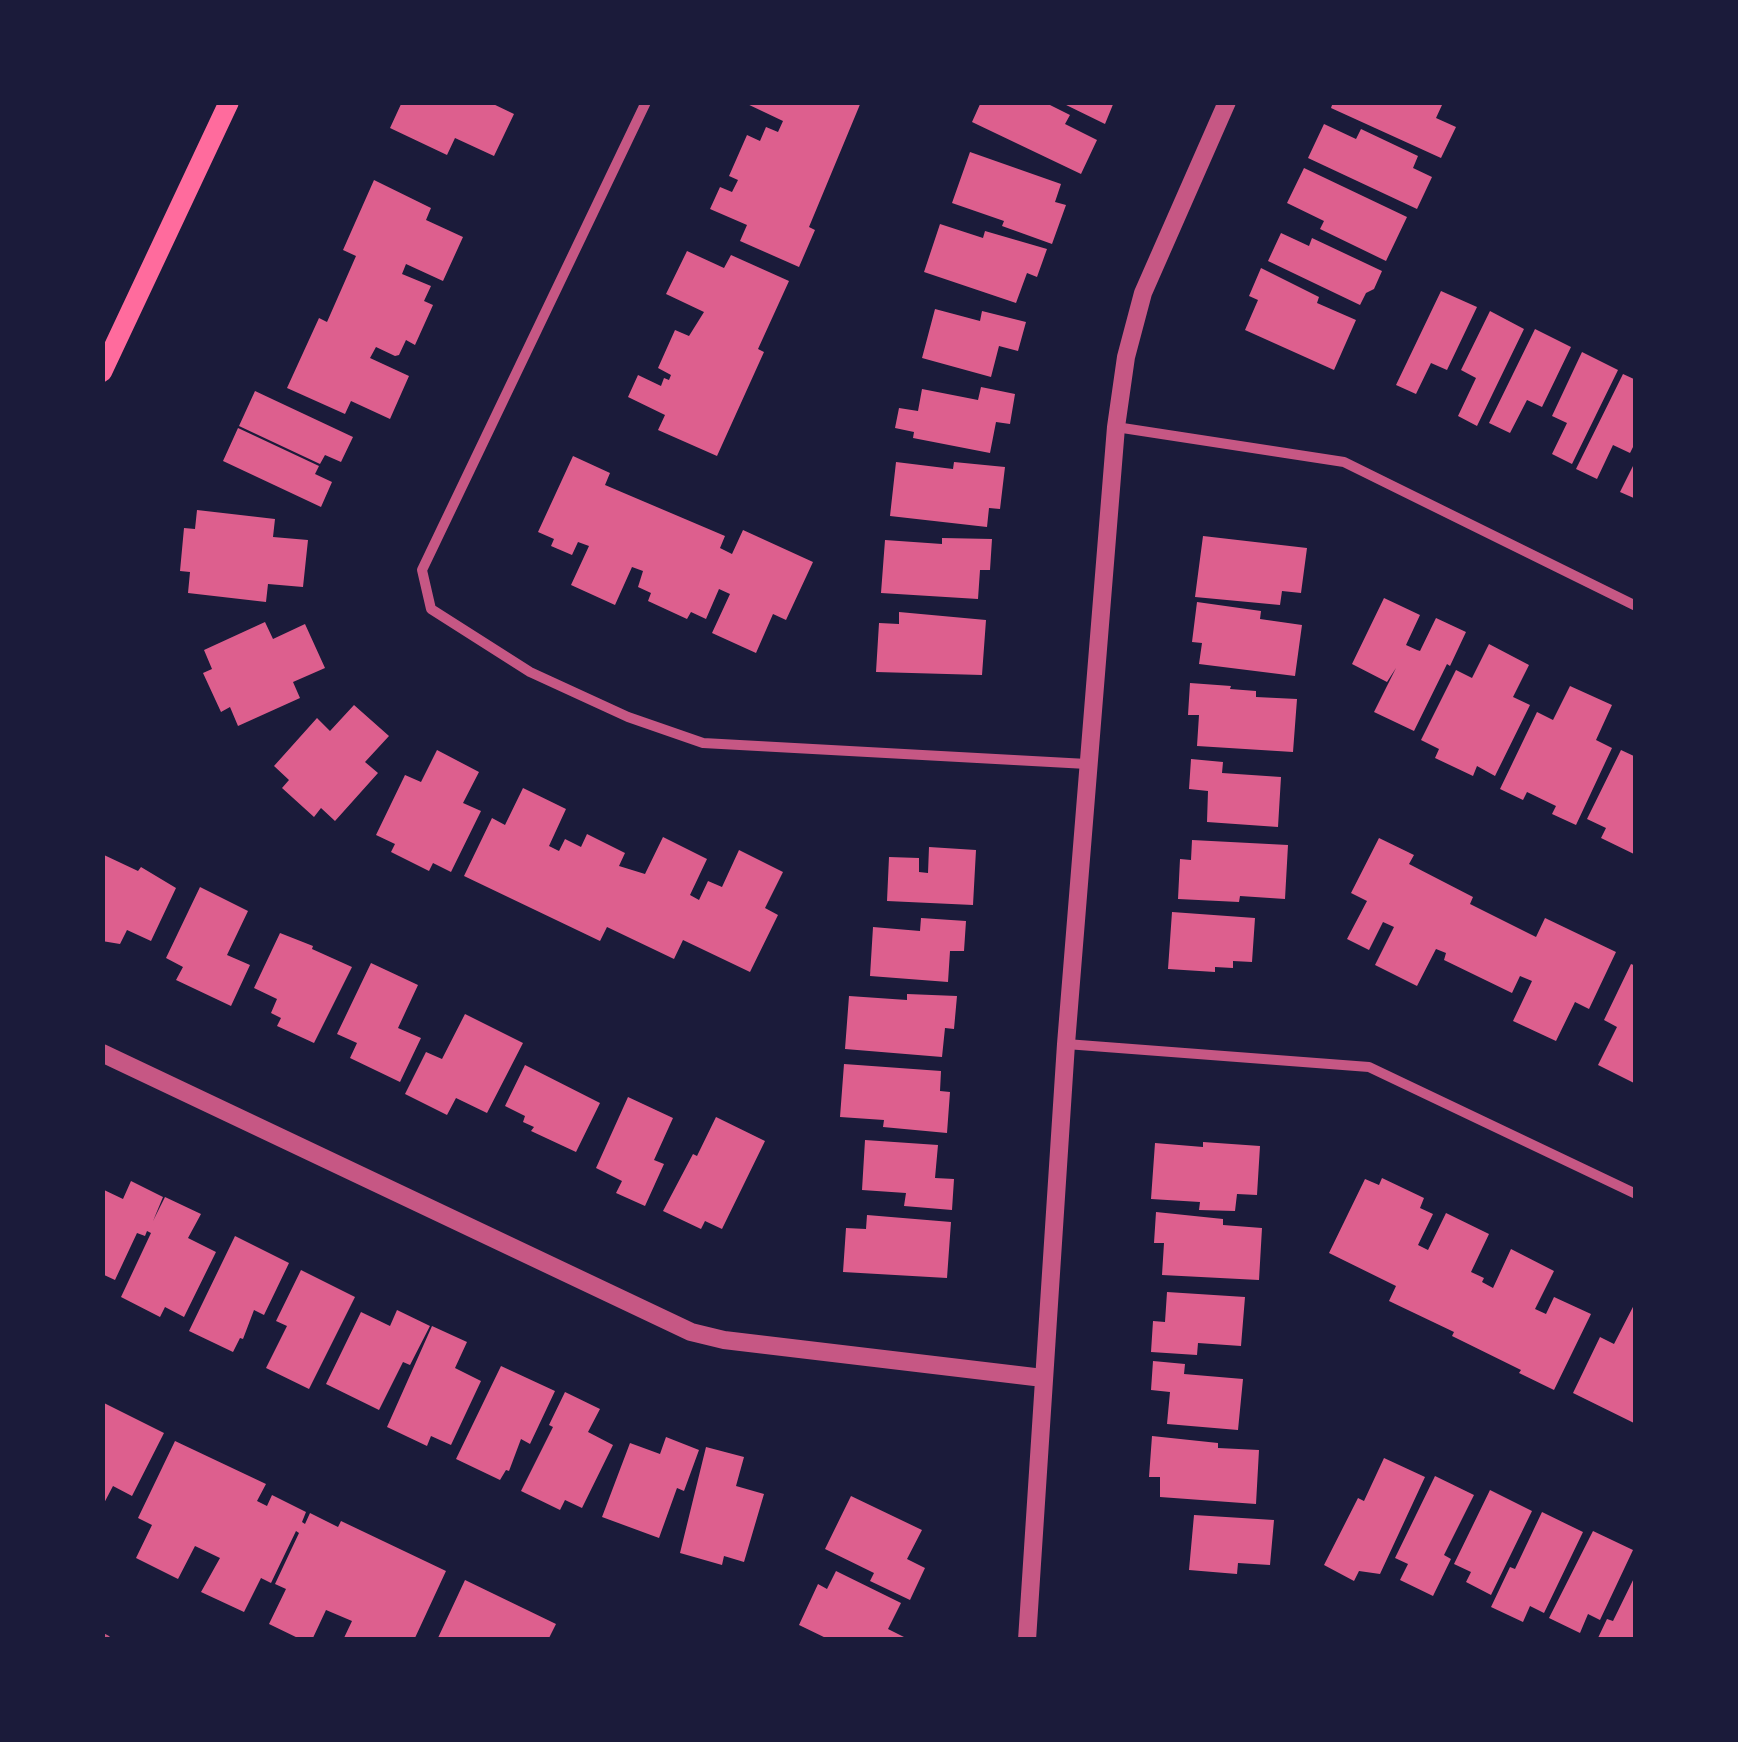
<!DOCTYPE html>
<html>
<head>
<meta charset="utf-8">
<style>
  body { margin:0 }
  #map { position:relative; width:1738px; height:1742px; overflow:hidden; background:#1b1b3a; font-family:"Asap Condensed",sans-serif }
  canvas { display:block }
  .frame { position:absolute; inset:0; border:105px solid #1b1b3a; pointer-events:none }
</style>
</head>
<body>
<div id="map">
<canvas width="1738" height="1742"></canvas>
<div class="frame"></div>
</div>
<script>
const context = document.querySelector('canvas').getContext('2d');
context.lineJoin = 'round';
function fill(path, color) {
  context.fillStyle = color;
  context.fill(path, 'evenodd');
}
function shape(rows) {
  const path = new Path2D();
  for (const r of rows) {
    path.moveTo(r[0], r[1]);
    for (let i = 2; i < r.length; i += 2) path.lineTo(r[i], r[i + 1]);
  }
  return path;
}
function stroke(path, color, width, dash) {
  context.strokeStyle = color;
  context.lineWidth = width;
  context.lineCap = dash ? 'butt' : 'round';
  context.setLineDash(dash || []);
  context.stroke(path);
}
const building = shape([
  [402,102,489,102,514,114,494,156,455,138,447,155,390,128],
  [743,102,861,102,809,227,815,230,799,267,740,241,747,225,710,209,720,187,732,192,738,180,729,176,747,135,760,141,766,127,778,132,783,121],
  [981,102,1044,102,1070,115,1065,124,1097,140,1081,174,972,122],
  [1060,102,1114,102,1105,124],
  [1333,102,1435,102,1442,105,1436,118,1456,127,1441,158,1331,108],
  [1324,124,1356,139,1361,129,1418,156,1413,168,1432,177,1417,209,1308,158],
  [970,152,1061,184,1055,202,1066,205,1052,244,1002,226,1004,221,952,203],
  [1304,168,1407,217,1386,261,1320,229,1324,221,1287,203],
  [374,180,431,208,426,220,463,237,443,281,406,264,402,274,431,286,424,301,433,305,415,345,406,340,399,355,395,356,376,347,370,358,409,376,390,419,351,401,345,414,287,388,319,318,327,322,356,256,343,250],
  [940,224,983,238,985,231,1047,249,1037,277,1027,273,1016,303,924,272],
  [1281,233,1309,246,1312,238,1382,271,1374,289,1366,293,1360,305,1268,261],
  [687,251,724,268,731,255,789,281,758,349,764,352,717,456,658,430,665,415,628,397,638,375,661,386,664,378,669,380,671,375,658,368,675,330,689,336,704,312,666,294],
  [1261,268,1319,297,1317,303,1356,320,1334,370,1245,330,1258,300,1249,296],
  [1441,291,1477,307,1447,370,1431,363,1416,394,1396,385],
  [935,309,980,321,982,311,1026,322,1018,351,999,346,991,377,922,358],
  [1490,311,1524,329,1477,426,1458,416,1476,378,1461,370],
  [1535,329,1571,347,1542,407,1527,400,1510,433,1489,423],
  [1582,352,1618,370,1572,464,1552,454,1567,423,1552,416],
  [1623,374,1636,380,1636,441,1630,453,1613,445,1597,479,1576,469],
  [981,387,1015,394,1010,424,996,422,990,453,913,438,914,432,895,428,899,408,918,411,922,389,978,400],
  [255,391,353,437,341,462,325,455,320,464,239,426],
  [238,428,319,466,315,474,332,482,321,507,223,461],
  [573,456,610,473,605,485,725,536,720,548,732,554,743,530,813,562,786,620,773,614,756,653,712,633,730,594,719,589,706,619,691,612,687,619,648,601,651,593,638,587,643,571,632,567,615,605,571,585,589,546,578,542,572,555,551,546,554,539,538,532],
  [1636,460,1636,499,1620,492],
  [896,462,953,469,954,462,1005,467,1000,509,989,508,987,527,890,516],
  [197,510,275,519,273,537,308,540,303,587,268,584,266,602,188,593,190,572,180,571,184,528,195,529],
  [1203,536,1307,548,1301,593,1282,591,1280,605,1195,597],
  [942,538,992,539,990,570,980,570,978,599,881,593,885,540,942,544],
  [1384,598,1420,615,1406,645,1417,650,1420,651,1436,618,1466,632,1450,666,1447,664,1414,731,1374,712,1396,668,1387,682,1352,664],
  [1197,602,1261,611,1260,619,1302,625,1295,676,1199,664,1202,643,1192,642],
  [899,612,986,620,982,675,876,672,879,623,899,624],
  [265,622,273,639,305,624,325,668,293,682,300,698,238,726,230,707,221,712,203,673,212,669,204,650],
  [1489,644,1529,665,1513,697,1530,705,1495,776,1477,766,1473,776,1435,758,1439,749,1421,740,1456,670,1472,678],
  [1190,683,1231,686,1230,689,1256,691,1256,697,1297,699,1293,752,1197,746,1199,715,1188,715],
  [1570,686,1612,705,1596,740,1612,748,1576,825,1552,814,1556,806,1527,792,1523,800,1500,789,1537,712,1553,720],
  [354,705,389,736,365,762,378,773,335,821,321,808,314,817,282,788,289,780,274,766,317,718,330,731],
  [437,750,479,772,463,803,481,811,451,872,433,863,429,871,391,852,395,844,376,835,405,775,421,782],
  [1621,750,1636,757,1636,855,1601,838,1606,828,1587,819],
  [1191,759,1223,762,1222,773,1281,777,1278,827,1207,822,1208,791,1189,789],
  [523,788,566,809,549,846,559,851,565,839,581,847,587,834,625,853,619,866,645,874,663,837,707,859,690,895,699,900,708,881,722,887,739,850,783,872,765,908,778,915,750,972,683,940,674,959,607,927,600,941,464,876,492,818,505,825],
  [1379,838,1414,855,1409,864,1473,897,1470,904,1536,937,1545,918,1616,952,1589,1009,1575,1002,1556,1041,1513,1021,1532,981,1520,976,1512,993,1444,960,1446,953,1436,949,1417,986,1375,965,1394,927,1383,922,1369,950,1347,939,1367,901,1351,893],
  [1192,840,1288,845,1285,899,1240,896,1239,902,1178,899,1180,859,1191,860],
  [929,847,976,850,973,905,887,901,889,857,919,858,919,872,928,873],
  [104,855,138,871,141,867,176,888,151,941,127,930,120,944,102,941],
  [200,887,248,911,227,955,250,965,231,1006,176,980,183,967,166,958],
  [1172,912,1255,918,1252,962,1233,961,1233,968,1215,967,1215,972,1168,969],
  [921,918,966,921,964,951,950,951,948,982,870,976,873,927,920,931],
  [280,933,313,946,312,949,352,967,314,1043,277,1026,281,1018,271,1013,277,999,254,988],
  [371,963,418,985,398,1028,421,1038,400,1082,350,1058,357,1043,337,1034],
  [1631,964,1636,966,1636,1084,1598,1065,1617,1027,1604,1020],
  [907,994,957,996,954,1029,945,1028,942,1057,845,1049,849,996,907,1000],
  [465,1014,523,1043,487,1113,456,1098,447,1115,405,1094,426,1052,442,1059],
  [844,1064,941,1071,940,1091,950,1092,947,1133,883,1127,884,1120,840,1117],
  [525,1065,600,1103,576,1152,531,1131,534,1127,523,1122,525,1116,505,1106],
  [628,1097,673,1118,654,1160,664,1164,645,1206,616,1193,622,1181,596,1168],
  [716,1117,765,1141,722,1229,705,1221,701,1229,663,1211,693,1154,697,1156],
  [865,1140,938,1145,935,1178,954,1179,952,1210,904,1206,906,1193,862,1190],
  [1203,1142,1260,1146,1257,1195,1237,1194,1235,1211,1199,1210,1200,1202,1151,1199,1155,1143,1203,1147],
  [1382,1178,1424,1198,1420,1208,1433,1214,1418,1245,1428,1250,1446,1213,1489,1234,1471,1272,1484,1278,1482,1282,1493,1288,1511,1249,1554,1271,1535,1309,1546,1314,1554,1297,1591,1314,1554,1390,1519,1373,1521,1370,1452,1336,1454,1332,1389,1301,1396,1286,1329,1253,1365,1179,1379,1185],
  [131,1181,163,1197,153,1221,165,1197,201,1214,188,1238,216,1252,184,1317,165,1307,160,1317,121,1297,151,1233,147,1231,145,1236,137,1233,115,1280,102,1274,102,1189,123,1199],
  [1156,1212,1223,1219,1223,1225,1262,1228,1259,1280,1162,1275,1164,1243,1154,1243],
  [867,1215,951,1222,947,1278,843,1272,846,1228,866,1229],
  [235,1236,289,1263,264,1315,254,1310,243,1339,240,1338,233,1352,189,1331],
  [301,1270,355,1297,309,1389,266,1368,287,1326,276,1321],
  [1167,1292,1245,1297,1241,1346,1198,1343,1197,1355,1151,1352,1153,1321,1165,1322],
  [1636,1301,1636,1424,1573,1393,1600,1337,1614,1344],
  [397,1310,430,1326,410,1365,403,1362,379,1410,326,1384,361,1312,390,1326],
  [432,1326,467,1342,455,1368,481,1381,451,1445,431,1436,427,1446,387,1427],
  [1153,1361,1185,1364,1184,1374,1243,1379,1238,1430,1167,1424,1170,1392,1151,1390],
  [501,1366,555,1391,530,1444,521,1439,509,1471,506,1470,500,1480,456,1459],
  [565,1392,600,1409,588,1432,613,1445,582,1508,565,1500,560,1510,521,1491,553,1427,549,1425],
  [102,1402,164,1433,132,1496,113,1486,102,1507],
  [1152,1436,1218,1443,1218,1448,1259,1450,1256,1504,1160,1497,1160,1477,1149,1477],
  [666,1437,699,1450,684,1491,677,1488,659,1538,602,1517,630,1443,660,1454],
  [175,1441,266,1484,257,1501,267,1506,272,1495,306,1512,302,1522,305,1524,310,1513,338,1527,341,1521,446,1571,414,1640,343,1640,352,1621,326,1610,312,1640,302,1640,269,1624,286,1589,275,1584,299,1533,296,1531,271,1583,261,1578,244,1612,201,1592,220,1558,195,1546,178,1579,136,1558,152,1525,138,1518],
  [706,1447,744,1457,736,1486,764,1494,744,1562,724,1556,722,1565,680,1553],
  [1384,1458,1425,1477,1380,1574,1359,1571,1354,1581,1324,1565,1358,1498,1364,1501],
  [1435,1476,1474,1495,1444,1555,1451,1559,1433,1596,1400,1580,1408,1564,1395,1558],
  [1490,1490,1532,1511,1491,1595,1466,1582,1471,1572,1454,1564],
  [851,1496,922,1530,907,1559,925,1568,910,1600,870,1581,874,1573,825,1549],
  [1542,1512,1583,1532,1544,1613,1530,1606,1523,1622,1491,1607,1510,1567,1515,1569],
  [1194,1515,1274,1520,1270,1565,1238,1563,1237,1574,1189,1570],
  [1593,1531,1633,1550,1600,1620,1588,1614,1580,1633,1549,1618],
  [836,1571,901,1603,888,1629,910,1640,830,1640,799,1625,818,1584,827,1589],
  [1636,1574,1636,1640,1597,1640,1607,1619,1613,1621],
  [465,1580,556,1624,548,1640,437,1640]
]);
const minor = shape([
  [646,102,422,570,431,609,530,672,628,717,703,743,1087,764],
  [1116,427,1344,462,1636,606],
  [1066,1044,1369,1067,1636,1194],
  [102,1638,106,1640]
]);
const tertiary = shape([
  [102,1053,691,1332,724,1340,1043,1378],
  [1027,1640,1066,1044,1116,427,1126,357,1143,293,1227,102]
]);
const secondary = shape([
  [102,372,229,102]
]);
fill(building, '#dd5f8e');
stroke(minor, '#c65784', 10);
stroke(tertiary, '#c65784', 18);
stroke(secondary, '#ff6b9d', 20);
</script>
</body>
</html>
